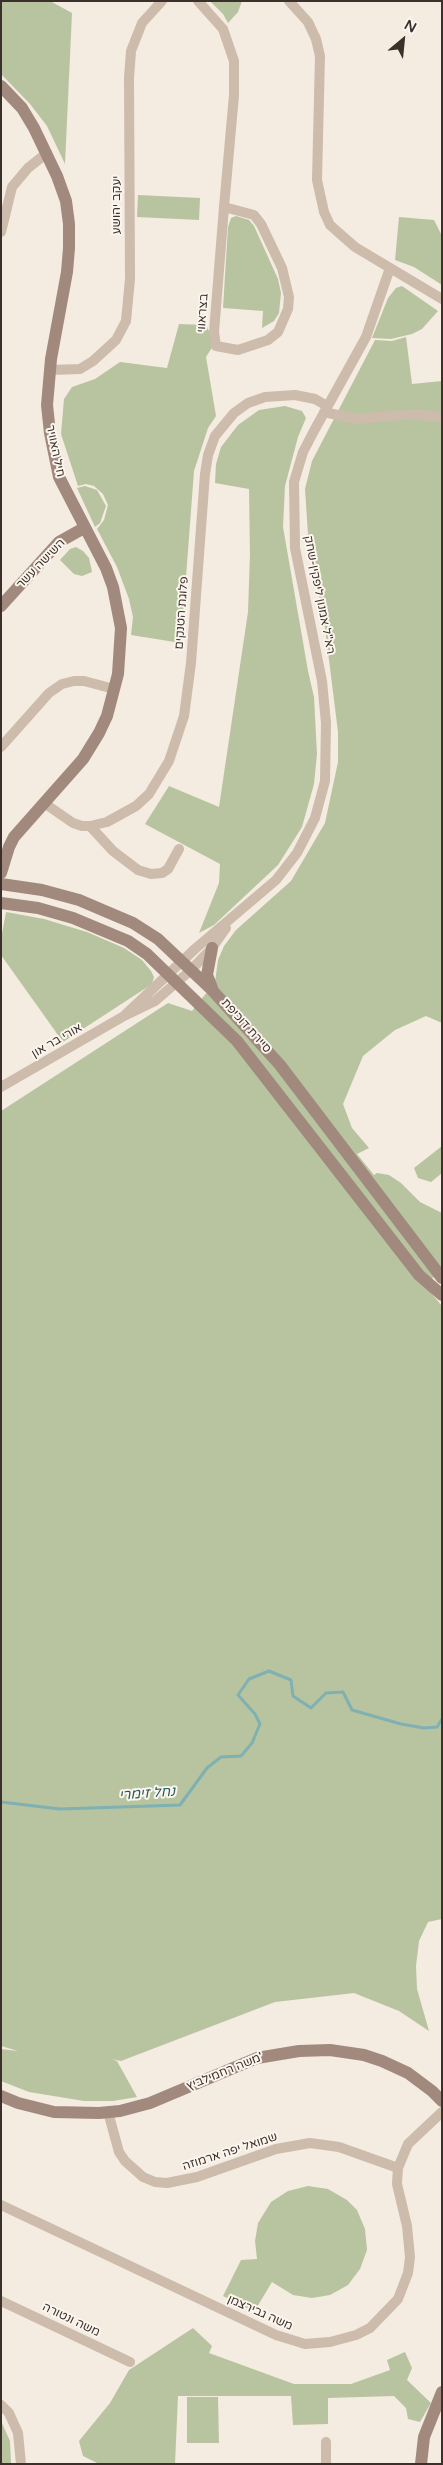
<!DOCTYPE html>
<html>
<head>
<meta charset="utf-8">
<style>
  body { margin:0 }
  #map { position:relative; width:443px; height:2465px; overflow:hidden; background:#f4ebe1; font-family:"Varela Round",sans-serif }
  canvas { display:block }
  .frame { position:absolute; inset:0; border:2px solid #3b302b; pointer-events:none }
  .north { position:absolute; left:378px; top:15px; width:50px; height:50px; -webkit-text-stroke:4px #fbf5ee; paint-order:stroke; rotate:28deg; font-size:14px; font-weight:700; line-height:20px; text-align:center; color:#3b302b }
  .north::after { content:''; display:block; margin:auto; width:18px; height:22px; background:#3b302b; clip-path:polygon(50% 0,100% 100%,50% 72%,0 100%) }
</style>
</head>
<body>
<div id="map">
<canvas width="443" height="2465"></canvas>
<div class="frame"></div>
<div class="north">N</div>
</div>
<script>
const context = document.querySelector('canvas').getContext('2d');
context.lineJoin = 'round';
function fill(path, color) {
  context.fillStyle = color;
  context.fill(path, 'evenodd');
}
function shape(rows) {
  const path = new Path2D();
  for (const r of rows) {
    path.moveTo(r[0], r[1]);
    for (let i = 2; i < r.length; i += 2) path.lineTo(r[i], r[i + 1]);
  }
  return path;
}
function stroke(path, color, width, dash) {
  context.strokeStyle = color;
  context.lineWidth = width;
  context.lineCap = dash ? 'butt' : 'round';
  context.setLineDash(dash || []);
  context.stroke(path);
}
function drawText(font, color, halo, rows, align = 'center') {
  context.font = font + ' "Varela Round",Heebo,sans-serif';
  context.lineWidth = 4;
  context.setLineDash([]);
  context.textBaseline = 'middle';
  context.strokeStyle = halo;
  context.fillStyle = color;
  for (const [text, x, y, turn = 0] of rows) {
    context.save();
    context.translate(x, y);
    context.rotate((+turn || 0) * Math.PI / 180);
    context.textAlign = isNaN(turn) ? turn : align;
    if (halo) context.strokeText(text, 0, 0);
    context.fillText(text, 0, 0);
    context.restore();
  }
}
const green = shape([
  [1,1,50,1,72,13,65,164,47,126,30,104,1,74],
  [210,1,242,1,238,12,228,23,223,14],
  [138,195,200,198,199,220,137,217],
  [236,216,249,220,254,226,278,279,281,293,279,313,274,321,262,328,263,311,223,308,228,227,231,218],
  [399,217,434,220,442,236,442,285,414,267,395,260],
  [402,286,438,311,422,329,412,334,391,339,372,338,388,298,396,288],
  [179,324,206,325,215,343,206,357,216,416,208,428,194,471,181,643,131,635,133,617,129,599,117,567,97,529,104,520,108,505,103,494,94,486,86,484,78,486,61,434,64,399,72,387,95,379,120,362,167,368],
  [406,337,412,384,442,381,442,1023,426,1016,395,1030,363,1056,343,1104,352,1128,369,1148,357,1154,374,1175,377,1173,389,1175,401,1183,420,1202,442,1213,442,1268,425,1286,442,1306,442,1919,428,1922,419,1941,416,1966,417,1989,429,2031,399,2011,354,1993,275,2002,121,2061,112,2059,117,2061,137,2097,113,2101,84,2101,29,2092,1,2081,1,2049,18,2051,1,2046,1,1111,168,1003,192,1011,215,982,218,960,224,946,236,930,291,881,325,823,338,762,338,732,325,628,308,535,305,489,312,461,375,340,392,341],
  [285,406,302,411,306,418,298,437,285,486,283,527,308,671,314,697,317,754,314,784,302,827,278,865,214,925,199,933,219,883,220,864,145,824,169,786,219,807,248,612,250,555,249,489,215,483,216,464,221,447,238,425,259,410],
  [85,486,97,490,106,506,100,523,95,527,77,488],
  [76,547,83,551,89,558,92,572,82,576,74,574,60,560,70,549],
  [6,912,44,919,87,932,124,948,142,960,151,971,154,977,152,984,63,1042,1,955,1,939],
  [442,1146,442,1173,431,1182,418,1178,414,1168],
  [308,2186,328,2189,347,2200,357,2210,365,2229,367,2250,360,2269,348,2285,330,2295,312,2298,293,2295,272,2282,254,2312,223,2296,241,2260,257,2259,255,2241,258,2223,271,2202,288,2191],
  [193,2328,212,2346,209,2353,294,2384,351,2384,390,2370,387,2360,405,2352,412,2368,407,2380,431,2403,420,2422,408,2419,406,2408,394,2396,328,2398,328,2424,293,2425,291,2396,178,2396,175,2464,99,2464,83,2456,79,2441,110,2403,129,2370],
  [187,2397,218,2397,219,2443,187,2443],
  [1,2421,10,2441,11,2464,1,2464]
]);
const stream = shape([
  [1,1802,60,1809,180,1805,207,1768,221,1757,241,1756,252,1743,260,1724,255,1714,238,1695,249,1679,269,1671,291,1680,293,1696,311,1708,326,1693,343,1692,352,1710,401,1724,424,1728,437,1727,442,1719]
]);
const street = shape([
  [198,1,223,29,234,61,234,95,224,207,214,332,216,346,238,350,268,340,278,332,288,309,289,297,282,268,261,224,254,215,224,207],
  [289,1,308,22,316,39,320,56,317,180,324,212,330,225,355,247,442,299],
  [1,232,12,187,28,168,47,153],
  [50,370,80,369,93,361,116,340,126,321,130,279,129,78,131,51,142,23,162,1],
  [324,412,355,419,417,414,442,418],
  [1,747,49,693,62,684,74,681,84,681,114,689],
  [44,803,73,823,82,826,90,826,107,822,136,806,149,794,169,761,184,716,191,663,205,474,208,455,215,436,234,413,248,403,265,397,295,395,315,399,327,406],
  [90,826,113,851,138,870,151,874,162,873,168,869,179,849],
  [124,1016,196,948,276,880,297,853,315,818,325,781,326,723,322,681,295,548,294,482,303,452,315,429,366,337,390,268],
  [1,1087,124,1016,155,1001,191,970,212,948,226,928],
  [108,2112,119,2152,125,2161,143,2177,155,2182,167,2183,197,2177,276,2149,310,2143,339,2147,398,2168],
  [1,2205,276,2335,305,2344,330,2342,356,2335,370,2328,398,2299,408,2273,410,2257,407,2226,397,2184,398,2168,408,2144,442,2112],
  [1,2301,130,2362],
  [1,2405,9,2413,18,2433,21,2464],
  [326,2464,326,2442]
]);
const secondary = shape([
  [1,86,22,108,34,128,57,176,66,201,69,224,69,248,67,272,51,359,47,405,50,433,59,477,106,568,113,587,121,628,118,674,107,716,99,733,83,759,14,837,9,847,1,873],
  [1,606,59,542,84,528],
  [1,884,42,890,79,900,133,923,158,939,212,990,280,1065,442,1278],
  [1,903,38,908,73,918,128,941,147,954,237,1041,419,1275,442,1295],
  [212,988,207,975,212,948],
  [1,2096,18,2103,54,2112,99,2113,120,2111,150,2103,257,2058,299,2051,330,2050,364,2055,382,2061,408,2073,432,2091,442,2101],
  [421,2464,424,2437,442,2392]
]);
const streetNames = [
  ["יעקב יהושע",117,205,-90],
  ["בצראווי",203,313,-86],
  ["חיל האוויר",55,451,78],
  ["השישה עשר",41,564,-46],
  ["רא\"ל אמנון ליפקין-שחק",319,595,79],
  ["פלוגת הטנקים",182,613,-86],
  ["סיירת דוכיפת",246,1026,48],
  ["אורי בר און",57,1041,-30],
  ["משה רחמילביץ'",225,2072,-22],
  ["שמואל יפה ארמוזה",230,2152,-18],
  ["משה גבירצמן",260,2313,24],
  ["משה ונטורה",71,2320,26]
];
const waterNames = [
  ["נחל זימרי",147,1794,-4]
];
fill(green, '#b8c4a0');
stroke(stream, '#7fb0b2', 3);
stroke(street, '#cdbbac', 10);
stroke(secondary, '#a18a7d', 12);
drawText('12px', '#3b302b', '#fbf5ee', streetNames);
drawText('italic 14px', '#1f5a5e', '#fbf5ee', waterNames);
</script>
</body>
</html>
